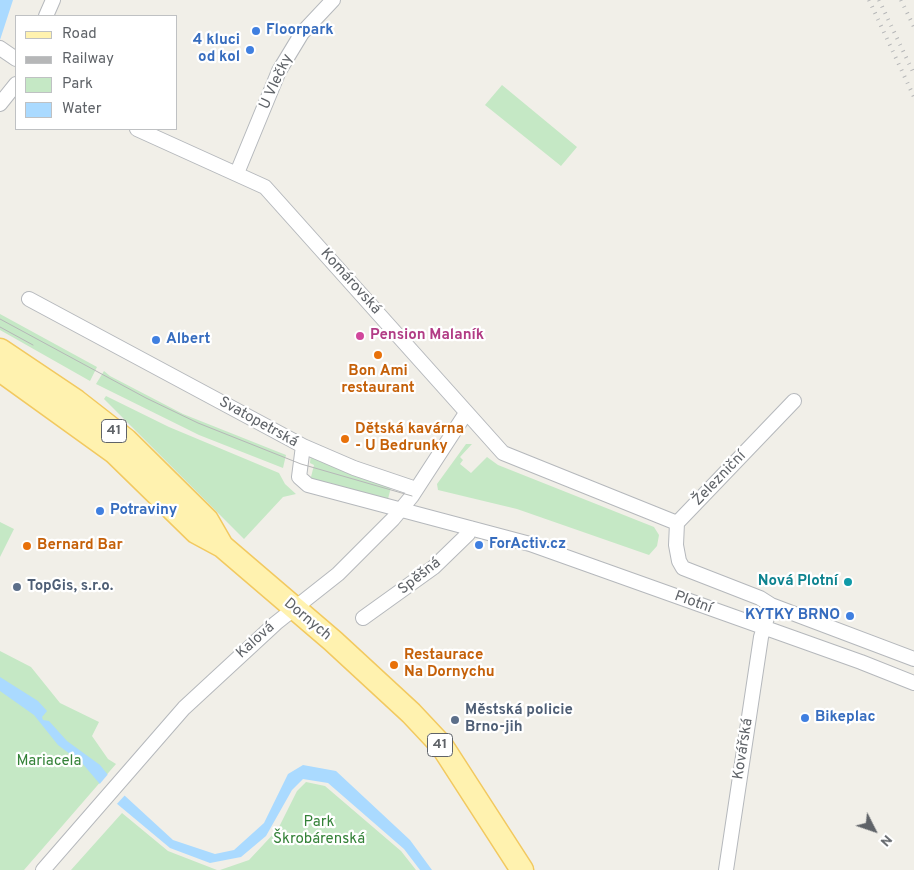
<!DOCTYPE html>
<html>
<head>
<meta charset="utf-8">
<style>
  body { margin:0 }
  #map { position:relative; width:914px; height:870px; overflow:hidden; background:#f1efe8; font-family:Overpass,sans-serif }
  canvas { display:block }
  .legend { position:absolute; left:15px; top:15px; width:162px; height:115px; box-sizing:border-box; background:#fff; border:1px solid #bfc1c3; margin:0; padding:6px 9px; list-style:none; font-size:15px; color:#5f6368 }
  .legend li { display:flex; align-items:center; gap:10px; height:25px }
  .legend b { width:25px; border:1px solid #bfc1c3 }
  .north { position:absolute; left:849px; top:805px; width:50px; height:50px; -webkit-text-stroke:4px #fff; paint-order:stroke; rotate:131deg; font-size:14px; font-weight:700; line-height:20px; text-align:center; color:#5f6368 }
  .north::after { content:''; display:block; margin:auto; width:18px; height:22px; background:#5f6368; clip-path:polygon(50% 0,100% 100%,50% 72%,0 100%) }
</style>
</head>
<body>
<div id="map">
<canvas width="914" height="870"></canvas>
<ul class="legend">
<li><b style="height:6px;background:#fff2af"></b>Road</li>
<li><b style="height:6px;background:#b6b7b8"></b>Railway</li>
<li><b style="height:14px;background:#c5e8c5"></b>Park</li>
<li><b style="height:14px;background:#aadaff"></b>Water</li>
</ul>
<div class="north">N</div>
</div>
<script>
const context = document.querySelector('canvas').getContext('2d');
context.lineJoin = 'round';
function fill(path, color) {
  context.fillStyle = color;
  context.fill(path, 'evenodd');
}
function shape(rows) {
  const path = new Path2D();
  for (const r of rows) {
    path.moveTo(r[0], r[1]);
    for (let i = 2; i < r.length; i += 2) path.lineTo(r[i], r[i + 1]);
  }
  return path;
}
function stroke(path, color, width, dash) {
  context.strokeStyle = color;
  context.lineWidth = width;
  context.lineCap = dash ? 'butt' : 'round';
  context.setLineDash(dash || []);
  context.stroke(path);
}
function drawText(font, color, halo, rows, align = 'center') {
  context.font = font + ' Overpass,sans-serif';
  context.lineWidth = 4.5;
  context.setLineDash([]);
  context.textBaseline = 'middle';
  context.strokeStyle = halo;
  context.fillStyle = color;
  for (const [text, x, y, turn = 0] of rows) {
    context.save();
    context.translate(x, y);
    context.rotate((+turn || 0) * Math.PI / 180);
    context.textAlign = isNaN(turn) ? turn : align;
    if (halo) context.strokeText(text, 0, 0);
    context.fillText(text, 0, 0);
    context.restore();
  }
}
const green = shape([
  [502,85,577,147,561,166,485,105],
  [0,314,97,367,90,381,0,330],
  [104,371,110,376,183,414,286,455,283,468,199,435,96,384],
  [106,396,169,427,279,473,285,484,296,494,283,497,244,539,104,399],
  [466,444,472,444,460,457,463,460,460,464,471,473,487,457,498,465,654,527,659,535,657,546,649,555,517,509,438,490,437,484],
  [311,454,391,487,388,499,310,480,307,476,311,477,314,465,310,463],
  [0,522,14,529,0,557],
  [0,651,31,667,60,703,99,722,92,736,108,759,116,764,24,870,0,870],
  [306,782,325,786,401,851,416,870,220,870,249,860,278,829,297,791],
  [122,813,168,851,217,870,71,870]
]);
const water = shape([
  [0,0,13,0,0,40],
  [0,677,38,701,47,711,42,717,43,720,49,721,67,741,100,765,124,795,173,840,215,854,234,850,264,823,288,774,303,765,336,771,410,840,432,870,420,870,404,849,328,783,303,779,292,790,266,836,241,857,210,863,170,848,116,803,82,763,58,745,34,715,0,691]
]);
const pier = shape([
  [109,773,126,794,115,806,98,786]
]);
const minor = shape([
  [46,16,53,0],
  [0,48,16,59],
  [0,104,16,84],
  [137,129,265,187,503,453,677,523],
  [237,173,279,71,302,33,333,0],
  [29,299,303,446,354,468,416,489],
  [794,401,677,523,676,545,679,561,683,568,760,598,771,605,914,659],
  [303,446,299,477,308,485,530,544,861,662,914,683],
  [363,618,434,567,468,534,470,528],
  [43,870,184,708,276,623,338,574,393,519,412,496,466,413],
  [726,870,761,637,771,605]
]);
const primary = shape([
  [0,350,76,401,126,440,207,520,222,546],
  [0,370,114,452,196,532,222,546,333,641,411,713,442,746,522,870]
]);
const tram = shape([
  [0,319,146,398,198,423,301,464,412,496],
  [0,327,33,345]
]);
const rail = shape([
  [869,0,914,97],
  [879,0,914,74],
  [901,0,914,27]
]);
const markers = [
  [256,31,5,"#3f7fe0"],
  [250,50,5,"#3f7fe0"],
  [360,336,5,"#d1479c"],
  [156,340,5,"#3f7fe0"],
  [378,355,5,"#e8710a"],
  [345,439,5,"#e8710a"],
  [100,511,5,"#3f7fe0"],
  [479,545,5,"#3f7fe0"],
  [27,546,5,"#e8710a"],
  [848,582,5,"#0f9aa8"],
  [17,587,5,"#5c6f8a"],
  [850,616,5,"#3f7fe0"],
  [394,665,5,"#e8710a"],
  [805,718,5,"#3f7fe0"],
  [455,720,5,"#5c6f8a"]
];
const shields = [
  [114,431,25],
  [440,745,25]
];
const shieldNames = [
  ["41",114,431],
  ["41",440,745]
];
const shopNames = [
  ["Floorpark",266,31],
  ["4 kluci",240,41,"right"],
  ["od kol",240,58,"right"],
  ["Albert",166,340],
  ["Potraviny",110,511],
  ["ForActiv.cz",489,545],
  ["KYTKY BRNO",840,616,"right"],
  ["Bikeplac",815,718]
];
const streetNames = [
  ["U Vlečky",277,82,-65],
  ["Komárovská",350,282,48],
  ["Svatopetrská",258,423,29],
  ["Železniční",720,479,-46],
  ["Spěšná",420,577,-38],
  ["Plotní",693,603,20],
  ["Dornych",307,620,40],
  ["Kalová",256,641,-42],
  ["Kovářská",744,749,-81]
];
const hotelNames = [
  ["Pension Malaník",370,336]
];
const foodNames = [
  ["Bon Ami",378,372,"center"],
  ["restaurant",378,389,"center"],
  ["Dětská kavárna",355,430],
  ["- U Bedrunky",355,447],
  ["Bernard Bar",37,546],
  ["Restaurace",404,656],
  ["Na Dornychu",404,673]
];
const cultureNames = [
  ["Nová Plotní",838,582]
];
const serviceNames = [
  ["TopGis, s.r.o.",27,587],
  ["Městská policie",465,711],
  ["Brno-jih",465,728]
];
const parkNames = [
  ["Mariacela",49,762],
  ["Park",319,823],
  ["Škrobárenská",319,840]
];
fill(green, '#c5e8c5');
fill(water, '#aadaff');
fill(pier, '#f1efe8');
stroke(minor, '#b5b8bc', 16);
stroke(primary, '#f2c960', 25);
stroke(minor, '#fff', 14);
stroke(primary, '#fff2af', 22);
stroke(tram, '#b6b7b8', 1);
stroke(rail, '#b6b7b8', 4, [1, 6]);
for (const [x, y, r, color] of markers) {
  const dot = new Path2D();
  dot.arc(x, y, r, 0, 2 * Math.PI);
  context.fillStyle = color;
  context.fill(dot);
  stroke(dot, '#fff', 2);
}
for (const [x, y, w] of shields) {
  const box = new Path2D();
  box.roundRect(x - w / 2, y - 11.5, w, 23, 4);
  context.fillStyle = '#fff';
  context.fill(box);
  stroke(box, '#5f6368', 1);
}
drawText('bold 14px', '#5f6368', null, shieldNames);
drawText('bold 15px', '#366cbe', '#fff', shopNames, 'left');
drawText('15px', '#5f6368', '#fff', streetNames);
drawText('bold 15px', '#b23c85', '#fff', hotelNames, 'left');
drawText('bold 15px', '#c56008', '#fff', foodNames, 'left');
drawText('bold 15px', '#0d838f', '#fff', cultureNames, 'right');
drawText('bold 15px', '#4e5e75', '#fff', serviceNames, 'left');
drawText('15px', '#348238', '#fff', parkNames);
</script>
</body>
</html>
